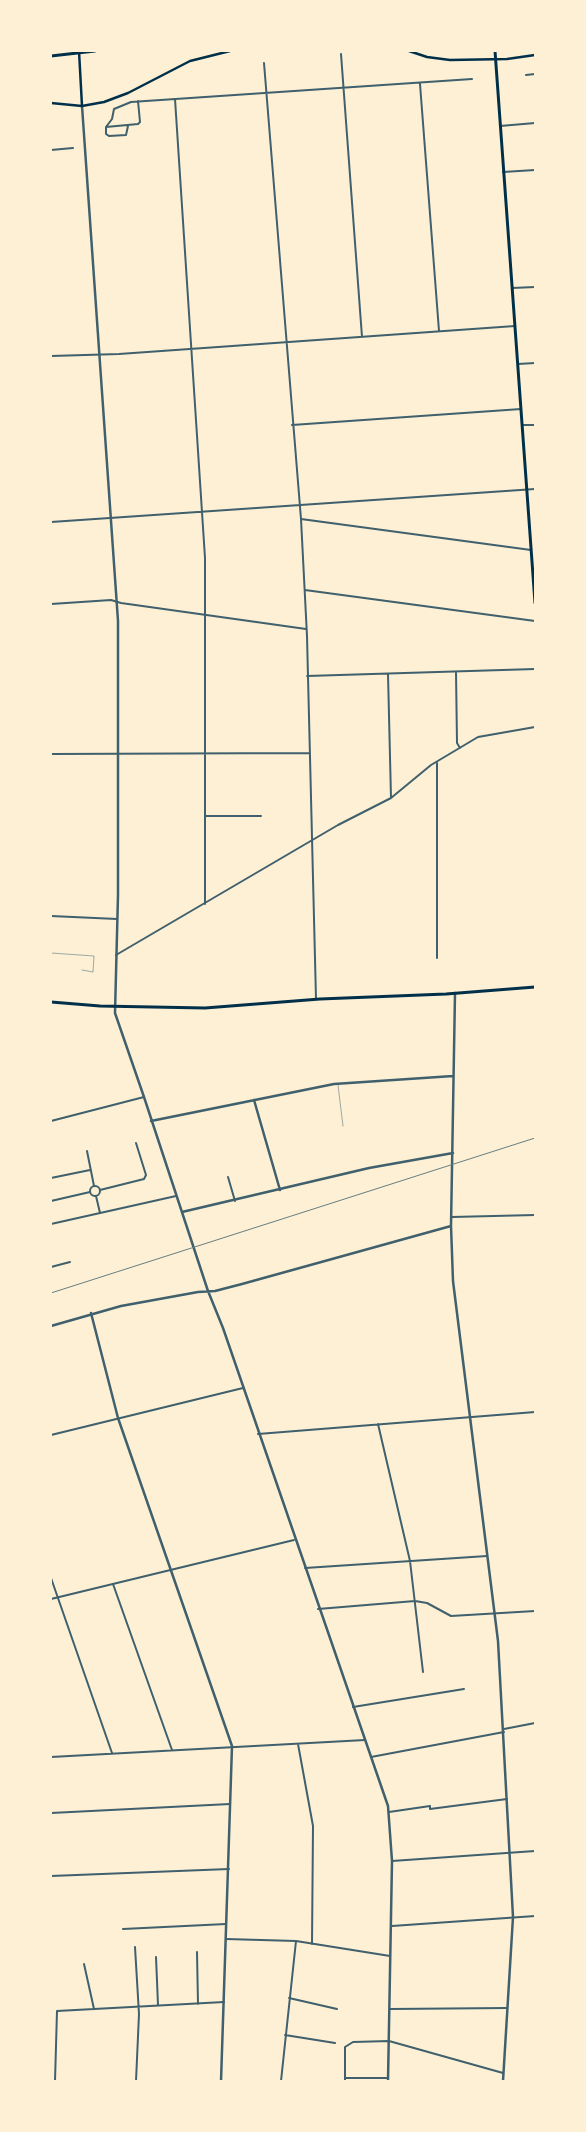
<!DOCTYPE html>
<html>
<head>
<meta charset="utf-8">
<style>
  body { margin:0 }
  #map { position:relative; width:586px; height:2132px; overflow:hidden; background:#fdf0d5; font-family:"Alegreya Sans",sans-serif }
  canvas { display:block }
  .frame { position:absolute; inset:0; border:52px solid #fdf0d5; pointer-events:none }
</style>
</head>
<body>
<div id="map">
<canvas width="586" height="2132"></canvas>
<div class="frame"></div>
</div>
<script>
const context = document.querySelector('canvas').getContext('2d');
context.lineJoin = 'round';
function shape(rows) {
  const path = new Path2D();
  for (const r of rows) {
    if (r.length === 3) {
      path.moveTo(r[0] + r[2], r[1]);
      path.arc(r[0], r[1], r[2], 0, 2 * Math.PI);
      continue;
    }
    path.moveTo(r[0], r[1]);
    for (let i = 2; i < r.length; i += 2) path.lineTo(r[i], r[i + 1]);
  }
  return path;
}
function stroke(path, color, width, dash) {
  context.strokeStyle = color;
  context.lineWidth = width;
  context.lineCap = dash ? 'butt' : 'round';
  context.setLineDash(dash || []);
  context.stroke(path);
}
const service = shape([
  [51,953,94,956,93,972,82,970],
  [338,1085,343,1126]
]);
const minor = shape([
  [341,54,362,337],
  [264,63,301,519,307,636,316,999],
  [526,75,535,74],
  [420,84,439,331],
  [175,99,205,558,205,904],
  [128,126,126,135,109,136,106,134,106,127,112,119,114,109,131,102,472,79],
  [500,126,535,123],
  [106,127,138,124,140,122,138,101],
  [51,150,73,148],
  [503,172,535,170],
  [512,288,535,287],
  [51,356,119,354,515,326],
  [518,364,535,363],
  [292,425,521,409],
  [522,425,535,425],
  [301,519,531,550],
  [51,522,535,489],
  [305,590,535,621],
  [51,604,111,600,121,603,306,629],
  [456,672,457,743,460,748],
  [388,674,391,798],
  [307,676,535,669],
  [51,754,309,753],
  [206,816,261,816],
  [51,916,117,919],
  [116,955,338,825,391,798,431,765,478,737,535,727],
  [437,958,437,763],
  [51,1121,144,1097],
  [87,1151,94,1186],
  [228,1177,235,1201],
  [51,1178,90,1170],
  [95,1191,5],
  [100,1190,144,1179,146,1175,136,1143],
  [96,1196,100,1213],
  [51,1201,90,1192],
  [452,1217,535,1215],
  [51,1224,176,1196],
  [51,1267,70,1262],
  [378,1424,410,1561,423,1672],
  [258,1434,535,1412],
  [51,1435,243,1388],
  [305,1568,487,1556],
  [51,1578,112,1753],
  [113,1584,172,1750],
  [51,1599,294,1540],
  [318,1609,415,1601,427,1603,451,1616,535,1611],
  [353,1707,464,1689],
  [504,1729,535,1723],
  [298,1744,313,1826,312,1944],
  [51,1757,365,1740],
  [371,1757,504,1732],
  [389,1812,430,1806,430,1809,507,1799],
  [51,1813,230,1804],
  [392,1861,535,1851],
  [51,1876,229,1869],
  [392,1926,535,1916],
  [123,1929,226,1924],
  [226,1939,296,1941,390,1956],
  [135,1947,139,2014,136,2081],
  [197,1952,198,2004],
  [156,1957,158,2005],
  [84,1964,94,2009],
  [289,1998,337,2009],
  [390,2009,507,2008],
  [285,2035,335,2043],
  [345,2078,387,2078],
  [55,2081,57,2011,224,2002],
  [281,2081,296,1941],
  [345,2081,345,2047,353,2042,389,2041,503,2073]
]);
const tertiary = shape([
  [82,106,118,621,118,895,115,1013,144,1097,208,1291,223,1328,388,1806,392,1861,388,2081],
  [455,993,451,1226,453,1281,498,1641,513,1917,503,2081],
  [254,1100,280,1190],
  [151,1121,334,1084,453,1076],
  [182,1212,369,1168,453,1153],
  [91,1313,118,1418,232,1746,221,2081],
  [51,1326,121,1306,198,1292,215,1291,242,1284,451,1226]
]);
const secondary = shape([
  [79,51,82,106],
  [409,51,427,57,450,60,507,59,535,55],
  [51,103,82,106,104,102,128,93,190,61,230,51]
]);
const primary = shape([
  [495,51,535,603],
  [51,1002,100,1006,205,1008,320,999,446,994,535,987]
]);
const motorway = shape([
  [51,56,95,51]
]);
const rail = shape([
  [51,1293,535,1138]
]);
stroke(service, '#3f606c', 0.5);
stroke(minor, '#3f606c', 2);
stroke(tertiary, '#3f606c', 2.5);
stroke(secondary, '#003049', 2.5);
stroke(primary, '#003049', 3);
stroke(motorway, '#003049', 3);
stroke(rail, '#657d81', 1);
</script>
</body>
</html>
